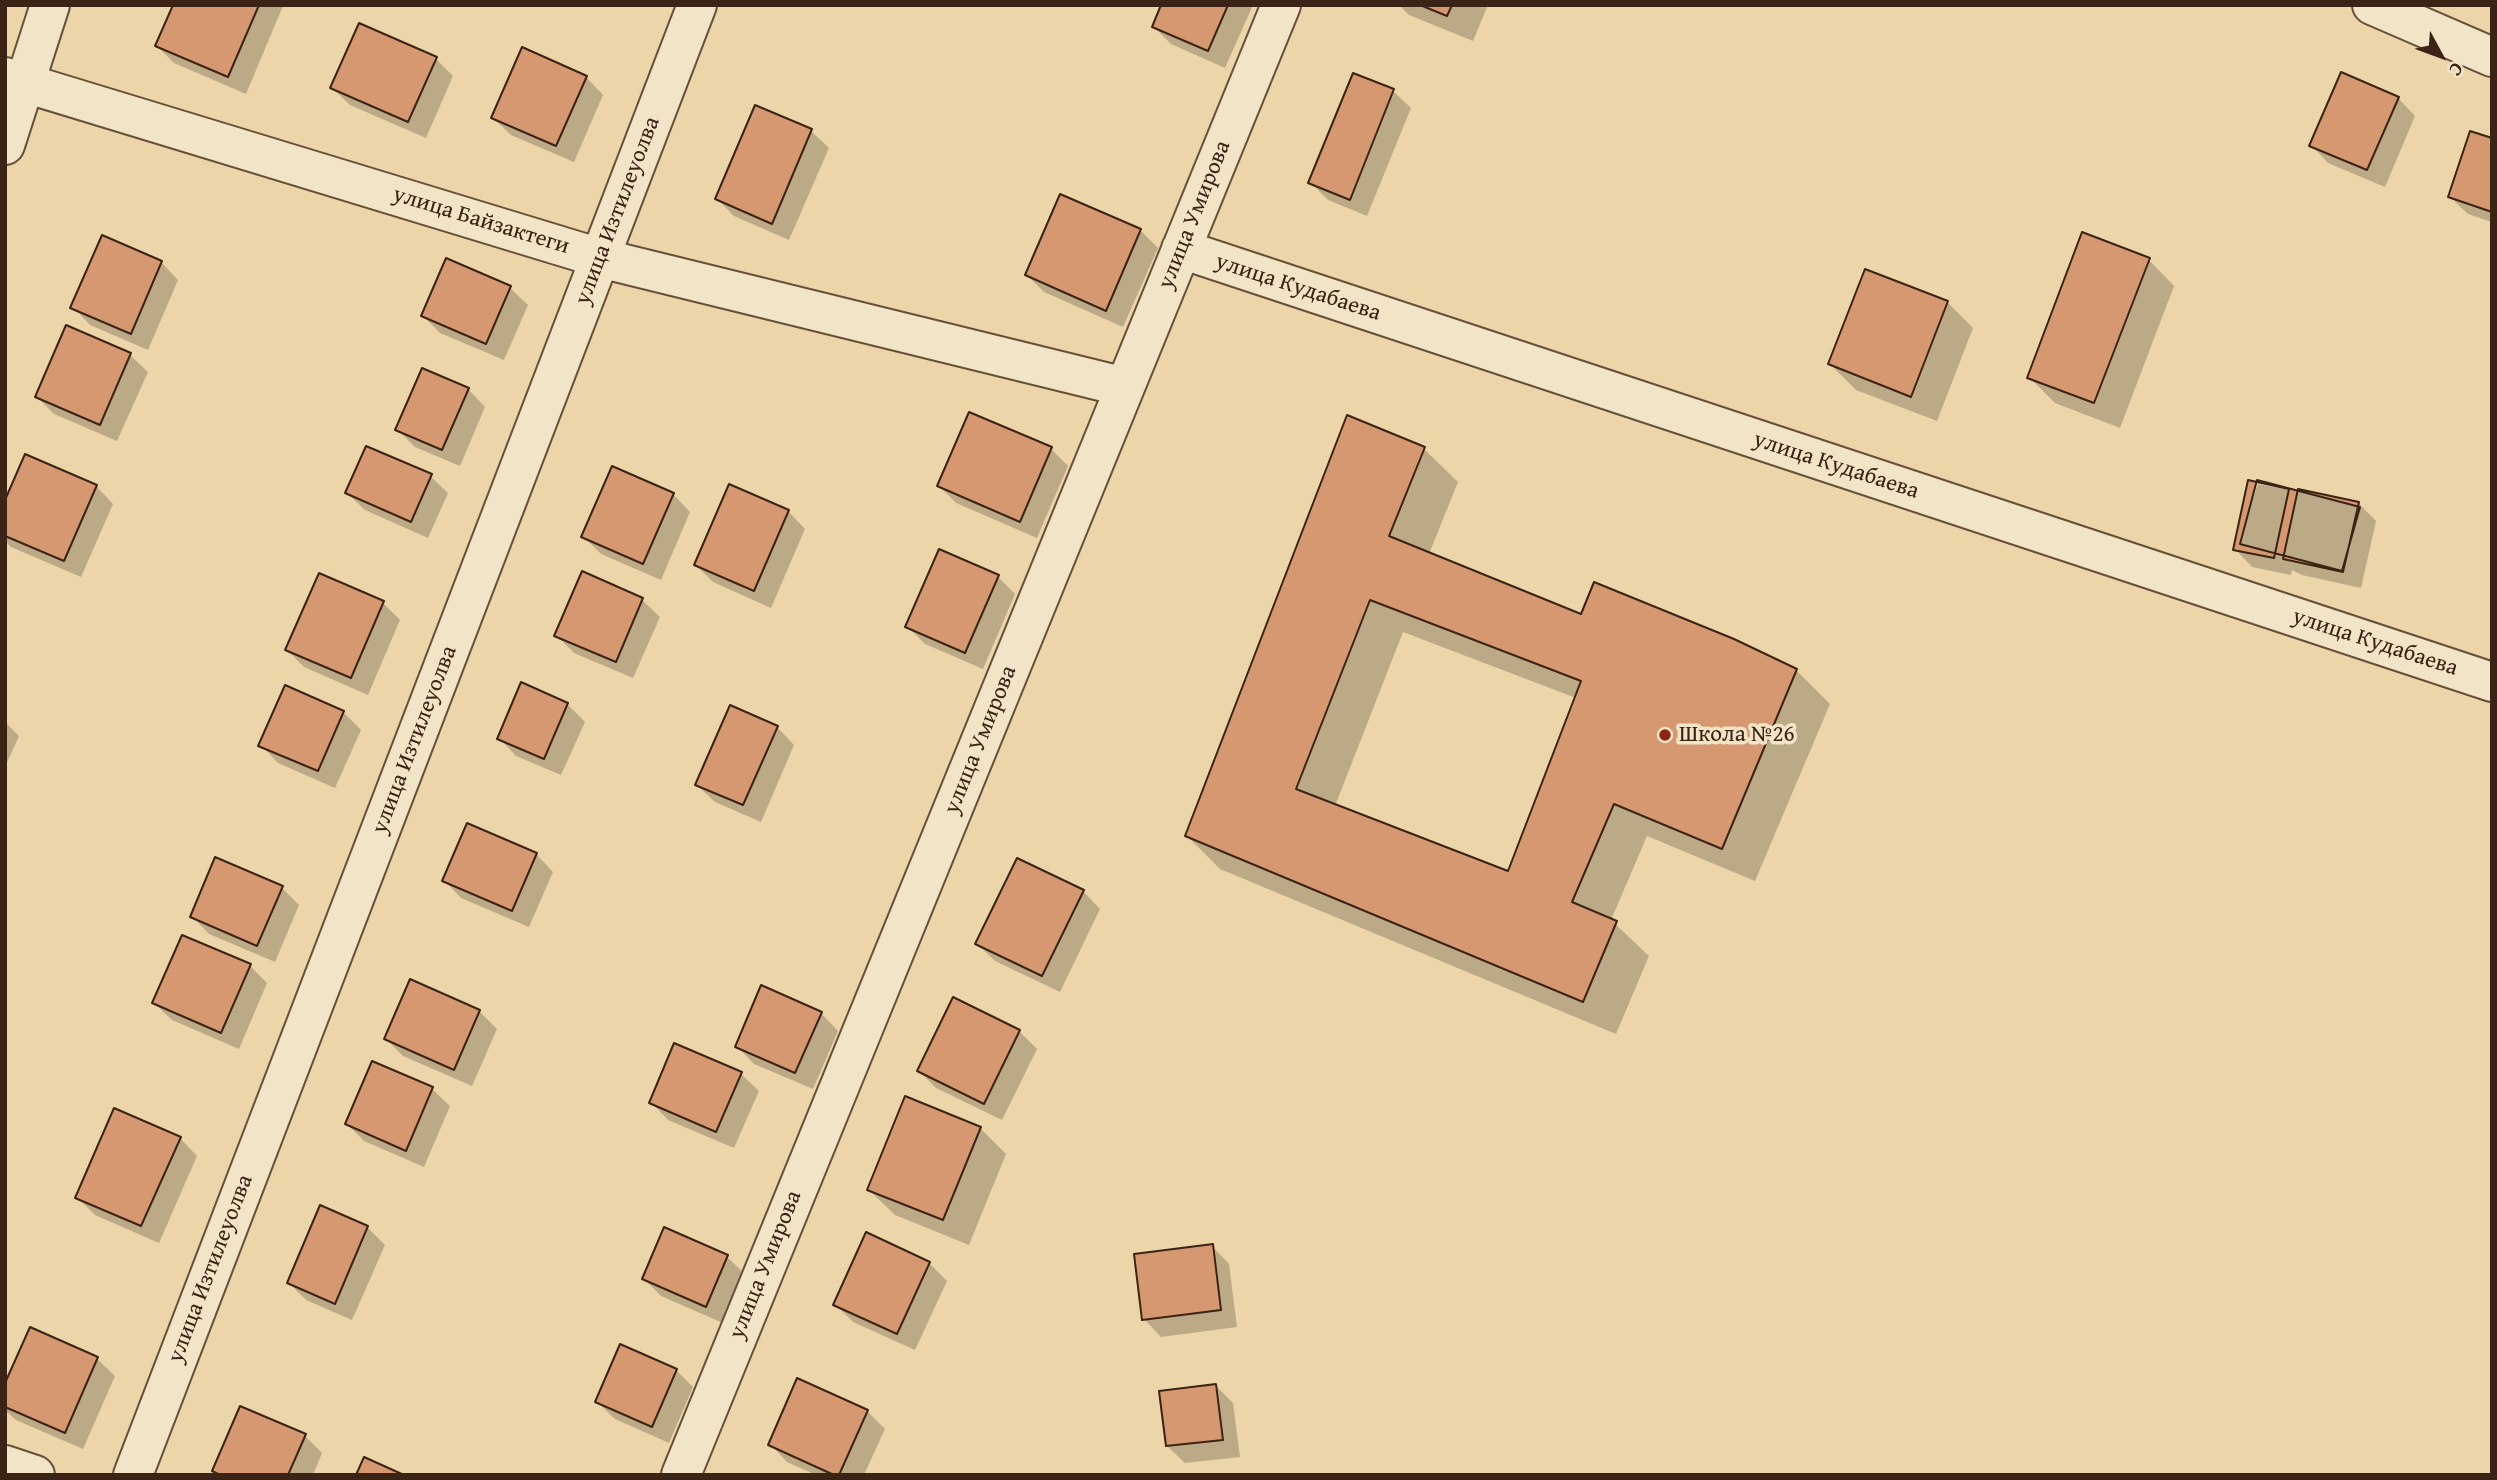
<!DOCTYPE html>
<html>
<head>
<meta charset="utf-8">
<style>
  body { margin:0 }
  #map { position:relative; width:2497px; height:1480px; overflow:hidden; background:#ebd5a9; font-family:"Gentium Book Plus",serif }
  canvas { display:block }
  .frame { position:absolute; inset:0; border:7px solid #3b2315; pointer-events:none }
  .north { position:absolute; left:2406px; top:21px; width:70px; height:70px; -webkit-text-stroke:5px #f2e4c7; paint-order:stroke; rotate:131deg; font-size:19px; font-weight:700; line-height:28px; text-align:center; color:#3b2315 }
  .north::after { content:''; display:block; margin:auto; width:24px; height:32px; background:#3b2315; clip-path:polygon(50% 0,100% 100%,50% 72%,0 100%) }
</style>
</head>
<body>
<div id="map">
<canvas width="2497" height="1480"></canvas>
<div class="frame"></div>
<div class="north">С</div>
</div>
<script>
const context = document.querySelector('canvas').getContext('2d');
context.lineJoin = 'round';
function fill(path, color) {
  context.fillStyle = color;
  context.fill(path, 'evenodd');
}
function shape(rows) {
  const path = new Path2D();
  for (const r of rows) {
    path.moveTo(r[0], r[1]);
    for (let i = 2; i < r.length; i += 2) path.lineTo(r[i], r[i + 1]);
  }
  return path;
}
function stroke(path, color, width, dash) {
  context.strokeStyle = color;
  context.lineWidth = width;
  context.lineCap = dash ? 'butt' : 'round';
  context.setLineDash(dash || []);
  context.stroke(path);
}
function drawText(font, color, halo, rows, align = 'center') {
  context.font = font + ' "Gentium Book Plus",serif';
  context.lineWidth = 7;
  context.setLineDash([]);
  context.textBaseline = 'middle';
  context.strokeStyle = halo;
  context.fillStyle = color;
  for (const [text, x, y, turn = 0] of rows) {
    context.save();
    context.translate(x, y);
    context.rotate((+turn || 0) * Math.PI / 180);
    context.textAlign = isNaN(turn) ? turn : align;
    if (halo) context.strokeText(text, 0, 0);
    context.fillText(text, 0, 0);
    context.restore();
  }
}
const shadow = shape([
  [175,5,283,6,246,94,174,63,157,46],
  [1163,5,1253,5,1225,68,1171,44,1154,27],
  [1399,5,1488,5,1473,41,1409,15],
  [436,59,453,76,426,138,350,105,332,88],
  [586,77,603,95,574,162,511,135,493,118],
  [1393,91,1411,108,1367,216,1328,200,1310,182],
  [2398,98,2415,116,2385,187,2328,163,2311,145],
  [811,131,829,148,789,240,734,216,717,199],
  [2492,140,2492,222,2468,214,2450,197],
  [1140,230,1158,248,1123,327,1044,292,1027,275],
  [2149,260,2174,286,2120,428,2055,403,2029,377],
  [161,262,178,280,148,350,90,325,73,307],
  [510,288,528,305,504,360,440,333,423,316],
  [1947,302,1973,328,1937,421,1856,390,1830,364],
  [67,328,130,355,148,372,117,441,54,414,37,397],
  [468,389,485,407,460,466,415,447,398,430],
  [1051,449,1068,466,1037,538,956,503,939,486],
  [1424,449,1458,482,1429,554,1582,616,1796,670,1830,704,1755,881,1647,836,1611,920,1649,956,1616,1034,1220,869,1187,836],
  [1403,632,1576,698,1509,873,1335,806],
  [430,476,448,493,428,538,365,510,347,493],
  [2258,484,2358,503,2376,521,2361,588,2302,575,2292,570,2291,575,2252,567,2235,549],
  [96,486,113,504,81,577,11,547,5,541,5,504],
  [673,494,690,512,661,580,601,554,583,536],
  [788,511,805,529,771,608,713,582,696,565],
  [583,574,642,600,660,617,633,678,574,653,556,635],
  [998,577,1015,594,983,669,925,644,907,626],
  [383,603,400,620,368,695,304,667,287,650],
  [567,704,585,722,561,775,516,756,499,738],
  [343,712,361,730,335,788,278,763,261,745],
  [5,722,19,736,5,767],
  [777,727,794,745,761,822,715,802,697,785],
  [536,854,553,872,529,927,461,898,444,880],
  [282,888,299,905,275,962,209,934,192,916],
  [1083,891,1100,909,1060,992,995,961,977,944],
  [250,966,267,983,239,1049,172,1020,154,1003],
  [479,1011,497,1029,472,1086,403,1056,386,1039],
  [821,1013,838,1031,813,1089,754,1064,737,1046],
  [1019,1031,1037,1049,1002,1120,936,1088,919,1071],
  [675,1045,741,1074,759,1091,734,1148,668,1120,651,1102],
  [373,1064,432,1089,450,1106,424,1167,364,1141,347,1124],
  [980,1128,1006,1154,969,1245,895,1215,869,1190],
  [180,1138,197,1156,159,1243,95,1215,77,1197],
  [367,1227,385,1245,352,1320,306,1300,289,1283],
  [665,1230,727,1257,745,1274,723,1323,661,1296,644,1279],
  [867,1234,929,1263,947,1281,915,1350,853,1322,835,1304],
  [1212,1246,1229,1264,1237,1327,1161,1337,1144,1319],
  [31,1329,97,1359,115,1376,83,1449,16,1420,5,1410,5,1387],
  [676,1370,693,1387,669,1443,615,1419,597,1402],
  [1216,1386,1233,1403,1240,1457,1185,1463,1167,1446],
  [867,1411,885,1429,864,1475,816,1475,787,1462,770,1444],
  [305,1436,322,1453,313,1475,218,1475,214,1471]
]);
const building = shape([
  [173,5,259,5,228,77,155,46,173,5],
  [1161,5,1228,5,1208,51,1152,27,1161,5],
  [1420,5,1452,5,1447,16,1420,5],
  [359,23,437,57,408,122,330,88,359,23],
  [522,47,587,76,556,146,491,118,522,47],
  [2341,72,2399,97,2367,170,2309,146,2341,72],
  [1353,73,1394,89,1350,200,1308,183,1353,73],
  [755,105,812,129,772,224,715,199,755,105],
  [2470,131,2492,138,2492,212,2448,197,2470,131],
  [1060,194,1141,229,1106,311,1025,275,1060,194],
  [2082,232,2150,258,2094,403,2027,378,2082,232],
  [102,235,162,261,131,334,70,308,102,235],
  [446,258,511,286,486,344,421,316,446,258],
  [1865,269,1948,301,1911,397,1828,364,1865,269],
  [66,325,131,353,100,425,35,397,66,325],
  [422,368,469,388,442,450,395,430,422,368],
  [969,412,1052,447,1020,522,937,486,969,412],
  [1347,415,1425,447,1389,536,1581,614,1594,582,1734,639,1797,669,1722,849,1614,804,1572,902,1617,921,1583,1002,1185,836,1347,415],
  [1370,600,1581,681,1508,871,1296,789,1370,600],
  [366,446,432,474,411,522,345,493,366,446],
  [25,454,97,485,64,561,5,536,5,500,25,454],
  [612,466,674,493,643,564,581,537,612,466],
  [2248,480,2289,489,2274,558,2233,550,2248,480],
  [2257,480,2360,507,2342,571,2240,544,2257,480],
  [729,484,789,510,754,591,694,565,729,484],
  [2298,489,2359,502,2343,572,2283,559,2298,489],
  [939,549,999,575,965,653,905,627,939,549],
  [582,571,643,598,616,662,554,636,582,571],
  [319,573,384,601,351,678,285,650,319,573],
  [521,682,568,703,544,759,497,739,521,682],
  [285,685,344,711,318,771,258,746,285,685],
  [730,705,778,726,743,805,695,785,730,705],
  [467,823,537,853,512,911,442,881,467,823],
  [215,857,283,886,257,946,190,917,215,857],
  [1017,858,1084,890,1042,976,975,944,1017,858],
  [182,935,251,964,221,1033,152,1003,182,935],
  [410,979,480,1010,454,1070,384,1039,410,979],
  [761,985,822,1012,795,1073,735,1047,761,985],
  [953,997,1020,1030,984,1104,917,1071,953,997],
  [674,1043,742,1072,716,1132,649,1103,674,1043],
  [372,1061,433,1087,406,1151,345,1124,372,1061],
  [905,1096,981,1127,943,1220,867,1190,905,1096],
  [114,1108,181,1137,141,1226,75,1198,114,1108],
  [320,1205,368,1226,335,1304,287,1283,320,1205],
  [664,1227,728,1255,706,1307,642,1279,664,1227],
  [866,1232,930,1262,897,1334,833,1305,866,1232],
  [1213,1244,1221,1310,1142,1320,1134,1254,1213,1244],
  [30,1327,98,1357,65,1433,5,1407,5,1383,30,1327],
  [620,1344,677,1369,652,1427,595,1402,620,1344],
  [797,1378,868,1410,839,1475,834,1475,768,1445,797,1378],
  [1216,1384,1223,1440,1166,1446,1159,1391,1216,1384],
  [240,1406,306,1434,288,1475,220,1475,212,1471,240,1406],
  [364,1457,404,1475,356,1475,364,1457]
]);
const minor = shape([
  [2372,5,2492,57],
  [5,77,600,258,1125,387],
  [5,145,50,5],
  [1181,249,2492,682],
  [5,1465,35,1475],
  [133,1475,697,5],
  [681,1475,1281,5]
]);
const markers = [
  [1665,735,7,"#8f2418"]
];
const streetNames = [
  ["улица Изтилеуолва",618,211,-69],
  ["улица Умирова",1195,215,-68],
  ["улица Байзактеги",481,221,17],
  ["улица Кудабаева",1298,288,18],
  ["улица Кудабаева",1836,466,18],
  ["улица Кудабаева",2375,643,18],
  ["улица Изтилеуолва",415,740,-69],
  ["улица Умирова",981,740,-68],
  ["улица Умирова",766,1265,-68],
  ["улица Изтилеуолва",211,1269,-69]
];
const poiNames = [
  ["Школа №26",1679,735]
];
fill(shadow, '#0003');
fill(building, '#d69870');
stroke(building, '#3b2315', 2);
stroke(minor, '#67503a', 42);
stroke(minor, '#f2e4c7', 38);
for (const [x, y, r, color] of markers) {
  const dot = new Path2D();
  dot.arc(x, y, r, 0, 2 * Math.PI);
  context.fillStyle = color;
  context.fill(dot);
  stroke(dot, '#f2e4c7', 2.5);
}
drawText('23px', '#3b2315', '#f2e4c7', streetNames);
drawText('23px', '#3b2315', '#f2e4c7', poiNames, 'left');
</script>
</body>
</html>
